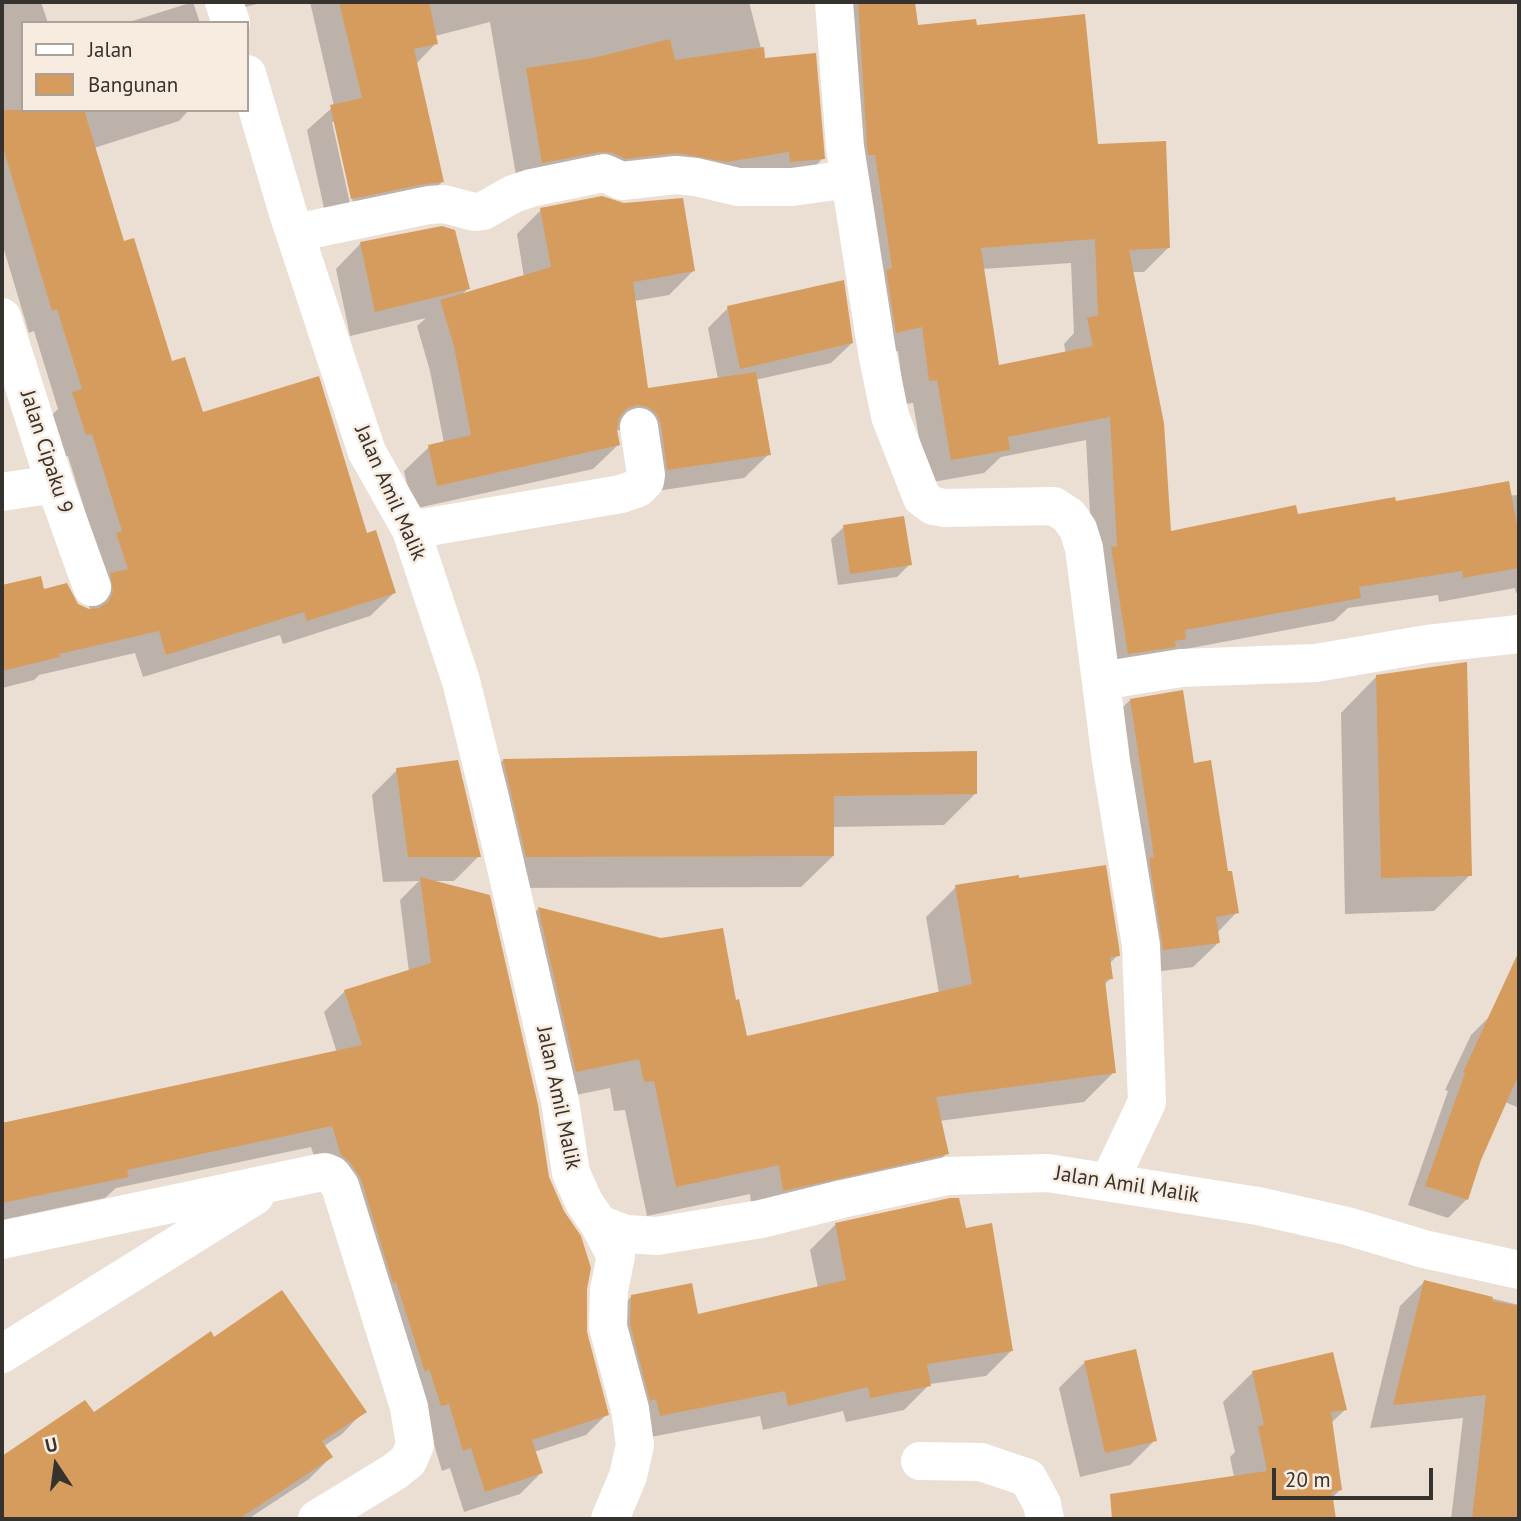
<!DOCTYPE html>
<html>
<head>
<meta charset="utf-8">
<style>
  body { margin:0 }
  #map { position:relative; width:1521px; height:1521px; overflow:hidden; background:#ebdfd4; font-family:"PT Sans",sans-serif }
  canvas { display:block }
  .frame { position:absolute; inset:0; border:4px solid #36322d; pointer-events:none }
  .legend { position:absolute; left:21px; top:21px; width:228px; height:91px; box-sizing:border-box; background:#f8ece1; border:2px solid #aaa299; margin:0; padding:9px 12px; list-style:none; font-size:21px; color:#36322d }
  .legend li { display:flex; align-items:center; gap:14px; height:35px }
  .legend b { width:35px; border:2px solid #aaa299 }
  .north { position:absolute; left:21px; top:1430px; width:70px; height:70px; -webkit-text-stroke:5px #f8ece1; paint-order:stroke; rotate:347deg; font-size:19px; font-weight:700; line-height:28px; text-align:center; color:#36322d }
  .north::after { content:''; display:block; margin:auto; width:24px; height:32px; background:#36322d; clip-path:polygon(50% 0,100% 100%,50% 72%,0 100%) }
  .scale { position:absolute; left:1272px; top:1468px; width:161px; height:32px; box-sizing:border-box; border:4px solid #36322d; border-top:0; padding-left:9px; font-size:21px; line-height:24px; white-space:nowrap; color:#36322d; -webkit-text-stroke:5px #f8ece1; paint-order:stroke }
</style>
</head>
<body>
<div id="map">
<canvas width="1521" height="1521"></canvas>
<div class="frame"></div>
<ul class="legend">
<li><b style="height:9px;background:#fff"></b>Jalan</li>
<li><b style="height:19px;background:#d59c5d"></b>Bangunan</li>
</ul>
<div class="north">U</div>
<div class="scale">20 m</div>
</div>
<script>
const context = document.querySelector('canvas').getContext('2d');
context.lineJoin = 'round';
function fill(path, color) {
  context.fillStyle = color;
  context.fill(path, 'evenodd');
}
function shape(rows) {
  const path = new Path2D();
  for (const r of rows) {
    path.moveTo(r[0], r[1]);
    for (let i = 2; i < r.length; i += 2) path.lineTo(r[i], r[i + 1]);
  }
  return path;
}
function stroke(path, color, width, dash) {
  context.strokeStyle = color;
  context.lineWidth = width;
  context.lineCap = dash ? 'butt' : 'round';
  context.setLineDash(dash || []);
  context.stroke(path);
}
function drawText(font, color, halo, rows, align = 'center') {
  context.font = font + ' "PT Sans",sans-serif';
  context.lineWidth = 5;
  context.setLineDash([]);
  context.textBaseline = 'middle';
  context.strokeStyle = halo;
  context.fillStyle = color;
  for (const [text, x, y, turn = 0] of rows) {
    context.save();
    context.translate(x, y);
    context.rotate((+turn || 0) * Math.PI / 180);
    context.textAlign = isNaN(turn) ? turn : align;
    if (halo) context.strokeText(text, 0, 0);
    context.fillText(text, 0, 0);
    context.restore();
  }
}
const shadow = shape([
  [2,2,41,2,48,23,23,23,23,110,189,110,179,121,94,148,123,243,171,363,202,415,366,535,394,593,370,616,283,644,280,635,143,677,135,653,39,675,34,680,2,688,2,586,39,578,42,591,90,611,88,598,98,553,68,456,63,458,50,417,58,409,34,331,29,333,2,243],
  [193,2,200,23,126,23],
  [243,2,265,2,245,7],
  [310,2,749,2,764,60,823,158,799,183,518,187,490,22,435,36,436,43,416,64,442,182,418,206,327,222,307,130,334,106],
  [332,122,336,122,354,207,351,208],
  [831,2,913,2,916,27,975,27,1097,146,1168,248,1144,272,1132,272,1169,533,1394,503,1519,495,1519,592,1516,593,1515,588,1439,602,1438,595,1348,608,1334,621,1170,652,1104,678,1093,567,1086,440,1001,457,984,473,927,483,913,403,905,404,898,351,872,357],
  [1071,263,1074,333,1064,344,1066,354,997,367,982,269],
  [541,210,694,270,669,295,634,301,647,390,718,379,708,328,728,308,852,343,831,363,755,380,769,454,744,478,643,493,623,431,616,430,618,445,593,469,413,509,404,471,429,447,444,443,430,371,417,326,426,318,350,336,336,269,361,243,468,289,460,296,524,277,517,234],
  [844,527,910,564,897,577,838,585,831,539],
  [1377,676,1470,875,1434,911,1345,914,1341,713],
  [1130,700,1193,765,1237,912,1217,933,1219,942,1193,967,1138,974,1105,725],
  [503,760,976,793,944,825,832,827,833,856,801,887,495,888,472,792],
  [397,770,479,856,454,881,434,881,548,1177,585,1289,585,1333,607,1414,586,1435,534,1452,541,1473,520,1494,464,1512,450,1468,442,1471,428,1424,321,1177,311,1147,116,1188,105,1198,2,1220,2,1123,158,1092,337,1053,324,1012,345,991,409,972,400,900,419,881,383,882,372,795],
  [956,887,1118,955,1109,964,1111,978,1104,985,1114,1072,1084,1102,939,1121,947,1153,917,1184,753,1220,750,1194,647,1216,625,1110,614,1111,610,1088,546,1101,509,939,538,909,661,940,734,1002,746,1038,939,993,926,917],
  [1490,1016,1519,1029,1519,1108,1505,1102,1480,1159,1466,1200,1448,1218,1408,1205,1448,1091,1445,1090,1471,1035],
  [835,1225,965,1230,1011,1351,986,1376,930,1384,904,1410,846,1422,843,1411,763,1430,760,1416,635,1440,606,1322,632,1296,697,1316,818,1288,810,1250],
  [1424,1282,1519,1305,1519,1519,1451,1519,1463,1418,1370,1428,1400,1306],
  [214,1339,364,1411,342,1434,324,1446,331,1457,309,1479,248,1519,2,1519,2,1464,87,1405,94,1415],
  [1084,1363,1155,1440,1130,1465,1080,1477,1059,1388],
  [1252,1373,1345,1410,1331,1423,1340,1490,1331,1499,1334,1519,1136,1519,1136,1517,1234,1477,1230,1457,1235,1452,1223,1402]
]);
const building = shape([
  [339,2,429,2,438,44,414,49,444,182,425,184,351,199,330,105,362,98],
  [858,2,915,2,918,25,976,19,977,25,1085,14,1098,144,1166,141,1170,248,1129,250,1164,423,1171,531,1296,505,1298,514,1395,497,1396,501,1437,494,1509,481,1519,537,1519,568,1463,578,1462,571,1359,587,1361,598,1185,630,1186,639,1175,641,1176,647,1128,654,1111,547,1117,546,1110,417,1008,437,1010,450,951,460,937,380,929,381,922,327,896,333,886,270,892,268,875,155,868,155,867,144],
  [1095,239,1098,315,1087,318,1093,346,999,365,981,248],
  [670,39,675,60,764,47,765,58,816,53,825,159,790,162,789,152,726,162,678,153,625,159,613,153,600,152,542,163,526,68,593,58],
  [2,110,84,110,124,241,134,238,172,361,185,357,203,412,319,376,367,533,376,530,396,593,307,621,304,612,166,655,159,631,59,654,60,657,2,671,2,585,41,576,44,589,67,583,78,604,89,609,99,608,108,602,113,592,110,573,128,569,116,533,122,531,92,434,86,435,72,392,82,389,57,309,52,311,2,144],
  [602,196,624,203,683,198,695,271,633,282,648,388,756,372,771,455,667,470,661,424,657,414,648,407,637,405,626,409,619,418,617,430,620,445,437,486,428,445,471,435,454,346,440,300,551,267,540,208],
  [442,226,455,230,470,289,375,312,360,242],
  [844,280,853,343,740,369,727,306],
  [904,516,912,565,850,574,843,525],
  [1467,662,1472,876,1381,878,1376,675],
  [1183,690,1194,763,1211,760,1228,871,1232,871,1239,913,1216,917,1220,943,1163,950,1149,858,1154,857,1130,699],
  [977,751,977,794,834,796,834,856,526,857,503,759],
  [458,760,481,857,408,857,396,768],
  [1106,865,1119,947,1120,956,1110,957,1113,979,1105,980,1116,1073,936,1097,949,1154,783,1191,779,1165,676,1187,654,1081,644,1082,639,1059,576,1072,538,907,661,938,723,928,736,1000,739,999,747,1036,972,984,955,885,1019,875,1019,878],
  [420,877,490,895,538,1105,549,1177,564,1211,581,1236,591,1268,587,1289,587,1332,609,1415,532,1440,543,1473,485,1492,471,1448,463,1451,449,1404,441,1406,429,1369,425,1372,396,1282,393,1283,361,1179,350,1162,341,1155,332,1126,127,1170,129,1177,2,1203,2,1123,362,1045,344,990,431,963],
  [1519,951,1519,1074,1481,1160,1468,1200,1425,1186,1465,1073,1463,1072],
  [950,1198,959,1198,966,1228,992,1223,1013,1351,927,1364,931,1386,870,1398,868,1387,788,1406,785,1391,660,1416,656,1399,650,1401,630,1324,631,1295,692,1283,698,1314,846,1280,835,1223],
  [1424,1280,1493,1297,1492,1301,1519,1306,1519,1519,1472,1519,1486,1395,1393,1405],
  [282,1290,367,1412,322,1441,333,1457,239,1519,2,1519,2,1456,85,1400,94,1412,211,1331,214,1337],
  [1136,1349,1157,1441,1105,1453,1084,1361],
  [1333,1352,1347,1410,1331,1412,1342,1490,1332,1492,1336,1519,1112,1519,1110,1494,1267,1471,1258,1426,1264,1425,1252,1371]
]);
const street = shape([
  [224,2,231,23],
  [834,2,845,147,877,352,890,416,922,498,933,506,945,508,1054,506,1069,516,1078,529,1084,548,1111,761,1141,945,1147,1102,1109,1182],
  [247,74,288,213,367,452,411,530,461,681,490,798,560,1101,571,1173,584,1202,599,1224,626,1234,657,1236,761,1219,842,1199,947,1176,1048,1173,1258,1206,1347,1226,1424,1249,1519,1270],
  [295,233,429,205,444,204,474,212,483,211,513,194,531,188,604,173,622,181,676,175,696,177,738,187,792,187,850,179],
  [2,317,55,484,92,587],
  [2,492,55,484],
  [411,530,621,494,638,488,645,481,646,475,639,427],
  [1101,681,1181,668,1316,663,1427,644,1519,634],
  [599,1224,616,1256,609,1290,608,1327,630,1409,635,1445,628,1476,610,1519],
  [2,1240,318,1173,325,1172,332,1175,340,1186,409,1407,415,1445,408,1461,394,1472,317,1519],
  [2,1354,255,1196],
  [920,1461,981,1462,1028,1478,1042,1504,1045,1519]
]);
const streetNames = [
  ["Jalan Cipaku 9",46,452,72],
  ["Jalan Amil Malik",390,493,66],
  ["Jalan Amil Malik",558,1098,78],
  ["Jalan Amil Malik",1127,1185,9]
];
fill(shadow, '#0003');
fill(building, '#d59c5d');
stroke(street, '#fff', 38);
drawText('21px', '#36322d', '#f8ece1', streetNames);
</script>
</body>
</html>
